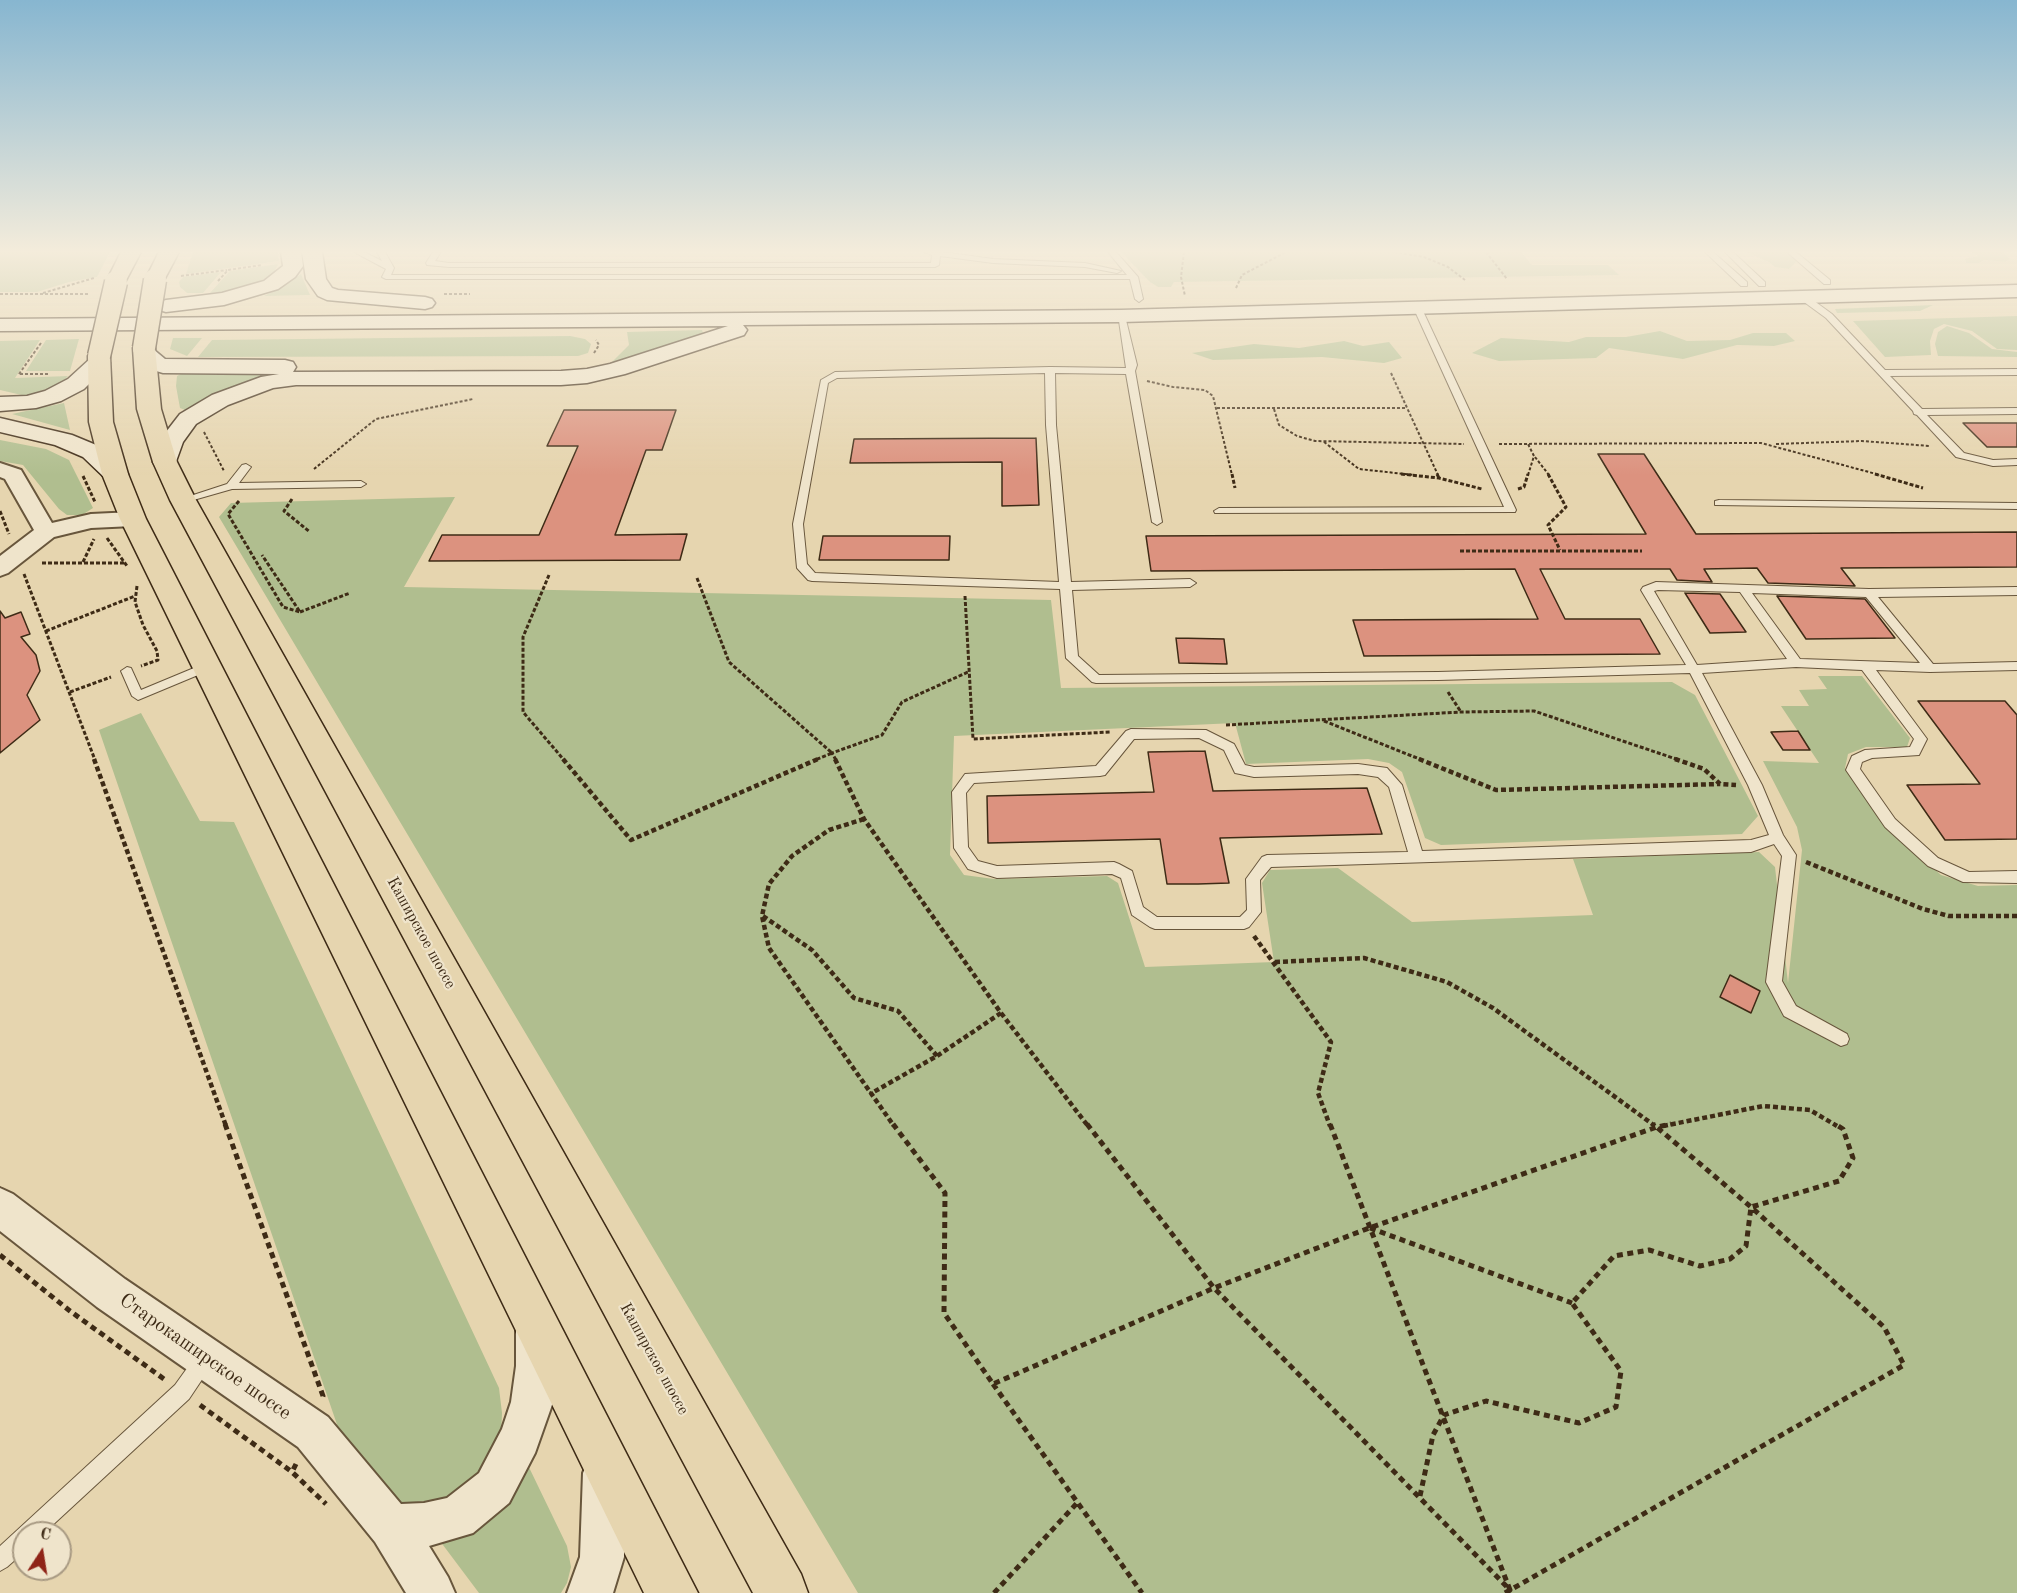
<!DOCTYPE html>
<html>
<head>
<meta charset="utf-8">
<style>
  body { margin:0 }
  #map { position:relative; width:2017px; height:1593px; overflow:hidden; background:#e6d5af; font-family:"Old Standard TT",serif }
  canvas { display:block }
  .north { position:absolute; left:12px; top:1521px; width:60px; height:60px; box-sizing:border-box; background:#efe4cb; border:2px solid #a89a83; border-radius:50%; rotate:12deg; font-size:16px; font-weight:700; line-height:24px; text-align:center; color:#3e2b16 }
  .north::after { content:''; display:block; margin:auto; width:21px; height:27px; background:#8f2418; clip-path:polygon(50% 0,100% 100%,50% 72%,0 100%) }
</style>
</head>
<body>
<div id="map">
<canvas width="2017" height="1593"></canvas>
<div class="north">С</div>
</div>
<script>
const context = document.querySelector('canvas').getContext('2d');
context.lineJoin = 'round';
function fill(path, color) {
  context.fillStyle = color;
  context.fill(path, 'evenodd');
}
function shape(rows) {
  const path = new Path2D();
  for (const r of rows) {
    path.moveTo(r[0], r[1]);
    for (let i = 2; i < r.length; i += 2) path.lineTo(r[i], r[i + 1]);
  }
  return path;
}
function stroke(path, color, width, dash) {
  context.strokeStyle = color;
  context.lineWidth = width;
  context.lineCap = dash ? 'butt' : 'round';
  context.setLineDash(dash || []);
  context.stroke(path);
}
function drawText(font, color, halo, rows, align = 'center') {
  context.font = font + ' "Old Standard TT",serif';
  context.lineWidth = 4.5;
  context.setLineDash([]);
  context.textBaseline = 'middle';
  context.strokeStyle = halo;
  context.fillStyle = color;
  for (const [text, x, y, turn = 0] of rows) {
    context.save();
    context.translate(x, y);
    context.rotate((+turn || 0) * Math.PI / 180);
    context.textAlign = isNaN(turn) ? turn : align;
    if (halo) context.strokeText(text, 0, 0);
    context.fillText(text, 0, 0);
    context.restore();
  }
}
const green = shape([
  [0,252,110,252,97,277,69,282,37,292,0,292],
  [193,252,278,252,279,261,186,274],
  [1121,252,1521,252,1532,265,1608,265,1619,275,1174,282,1171,287,1158,287,1150,282],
  [1746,252,1786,252,1797,261,1789,269,1775,267,1769,262],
  [1971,252,2003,252,2010,259,2005,262,1984,260,1979,263,1966,263,1965,259,1978,256],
  [278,264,274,273,255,284,225,292,210,293,230,271],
  [221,272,203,293,187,293,180,287,179,282,183,277],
  [301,274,310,295,264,296,278,289],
  [1933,305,1920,311,1837,313,1835,309],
  [2017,316,2017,350,1997,349,1972,331,1944,324,1934,329,1930,341,1931,355,1885,357,1853,321],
  [1947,326,1969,333,1992,349,2017,352,2017,357,1938,356,1935,344,1938,332],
  [702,330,703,333,610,364,629,345,627,332],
  [1660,331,1687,341,1730,340,1753,333,1786,333,1795,341,1774,346,1737,345,1683,359,1609,348,1596,358,1499,361,1472,353,1501,338,1569,342,1586,337,1626,337],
  [570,336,585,339,591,344,588,353,578,356,198,357,212,340],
  [173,338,202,338,187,356,170,349],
  [79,339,70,371,26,371,46,340],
  [40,340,15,378,68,376,61,384,26,396,0,390,0,341],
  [1344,341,1363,346,1389,342,1402,358,1384,363,1322,357,1213,360,1192,353,1254,344,1299,348],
  [281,372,220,392,185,410,180,408,176,386,177,376,183,373],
  [64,403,70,430,12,414],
  [0,440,46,449,69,460,93,508,82,515,67,515,59,509,23,465,0,461],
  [455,497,404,587,1051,600,1061,688,1672,682,1695,695,1758,816,1742,834,1441,845,1425,838,1402,772,1389,763,1368,759,1246,764,1235,723,954,736,950,855,964,875,994,879,1107,876,1118,883,1145,967,1274,962,1262,883,1270,870,1338,868,1412,922,1593,915,1573,859,1759,852,1775,867,1788,983,1802,850,1797,827,1763,761,1819,763,1781,706,1809,706,1799,690,1827,689,1818,676,1862,676,1910,738,1907,747,1866,747,1848,754,1845,768,1885,824,1941,875,1978,886,2017,885,2017,1593,858,1593,219,517,231,503],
  [141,713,200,821,234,822,499,1388,502,1413,501,1438,478,1480,462,1491,442,1500,402,1503,343,1442,99,730],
  [524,1457,567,1546,571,1567,567,1583,561,1593,479,1593,440,1541]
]);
const building = shape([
  [564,410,676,410,662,450,646,450,615,535,687,534,680,560,429,561,442,535,539,535,578,446,547,446,564,410],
  [1963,423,2017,423,2017,447,1987,447,1963,423],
  [1036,438,1039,505,1002,506,1002,462,850,463,854,439,1036,438],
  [1598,454,1644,454,1696,534,2017,532,2017,567,1841,568,1855,586,1768,583,1757,568,1704,569,1712,582,1677,580,1670,569,1540,569,1565,619,1640,619,1660,654,1364,656,1353,620,1538,619,1515,569,1151,571,1146,536,1646,534,1598,454],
  [823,536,950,536,949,560,819,560,823,536],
  [1685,593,1720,594,1746,632,1710,633,1685,593],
  [1777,596,1865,599,1895,638,1806,639,1777,596],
  [0,611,5,618,21,612,30,634,21,637,36,655,40,671,27,695,40,720,0,753,0,611],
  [1176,638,1224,639,1227,664,1179,663,1176,638],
  [1918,701,2005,701,2017,715,2017,839,1945,840,1907,785,1980,784,1918,701],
  [1798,731,1810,750,1783,750,1771,732,1798,731],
  [1205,751,1213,791,1367,788,1382,834,1220,838,1229,883,1198,884,1167,884,1160,839,988,843,987,796,1154,792,1148,752,1205,751],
  [1730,975,1760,991,1751,1013,1720,997,1730,975]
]);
const pathFar3 = shape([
  [1184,252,1181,277,1185,296],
  [1394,252,1424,257,1448,267,1465,280],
  [1486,252,1507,279],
  [181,276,227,270],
  [218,281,228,270,262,265],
  [1236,288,1242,275,1286,252],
  [43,293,94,278],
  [0,294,89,294],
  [444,294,470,294],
  [594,353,599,345,596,340],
  [1391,373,1438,475],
  [19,374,41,343],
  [20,374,49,374],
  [1147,381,1173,387,1205,390,1213,396,1232,475],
  [1217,408,1407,408],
  [1274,409,1279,425,1297,436,1315,441,1464,444],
  [204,432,224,471],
  [1324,442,1359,469,1414,475],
  [1499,444,1761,443,1880,475],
  [1776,444,1862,441,1930,446],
  [1535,457,1549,475],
  [314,469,376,419,473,399],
  [1528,475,1534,456,1528,444]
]);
const pathFar2 = shape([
  [1232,474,1235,488],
  [1401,474,1439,478,1482,489],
  [1437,474,1439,478],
  [1548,474,1566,507,1548,525,1560,550],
  [1875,474,1923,488],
  [83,476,95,502],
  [1518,489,1524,487,1528,474],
  [292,499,284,511,310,532],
  [239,501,228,514,283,607,300,612,262,555],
  [0,511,9,534],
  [107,538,127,566],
  [1460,551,1642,551],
  [83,562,94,539],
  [42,563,125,563],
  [24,574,95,760],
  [549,575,523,637,523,712,564,760],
  [697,578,729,662,832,753,815,760],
  [137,586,135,602,143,625,157,651,158,660,141,666],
  [965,596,973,739,1110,732],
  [300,612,350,593],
  [46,631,135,596],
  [70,692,111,677],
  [1448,692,1461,712],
  [1324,721,1422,760],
  [1226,725,1461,712,1534,711,1679,760],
  [836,760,832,753,882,735,902,702,968,672]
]);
const pathFar1 = shape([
  [94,759,226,1126],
  [563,759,631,840,818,759],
  [835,759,864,819,1001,1013,937,1056,870,1094],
  [1419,759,1496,790,1720,784],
  [1675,759,1704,769,1720,784,1736,785],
  [864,819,829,830,792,856,769,884,762,916,769,948,894,1126],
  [1806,862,1923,909,1949,916,2017,916],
  [763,916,812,950,854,998,898,1011,937,1056],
  [1254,936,1331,1042,1318,1093,1330,1126],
  [1275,962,1364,958,1447,982,1493,1008,1655,1126],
  [1001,1013,1088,1126],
  [1663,1126,1763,1106,1810,1110,1837,1126]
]);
const path = shape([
  [225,1124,323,1396,322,1399],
  [893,1124,945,1193,944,1313,993,1384,1214,1288,1369,1228,1657,1127,1671,1124],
  [1087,1124,1214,1288,1510,1590,1330,1124],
  [1370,1228,1572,1303],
  [0,1255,70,1311,164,1379],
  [993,1384,1142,1593],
  [200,1405,292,1472],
  [296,1464,292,1472,326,1504],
  [1420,1496,1433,1435,1444,1415,1486,1401,1579,1423,1616,1407,1621,1371,1572,1303,1614,1256,1649,1250,1700,1266,1730,1259,1746,1246,1751,1207,1839,1181,1853,1158,1843,1129,1835,1124],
  [994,1593,1078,1502],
  [1505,1593,1904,1365,1884,1327,1751,1207,1653,1124]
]);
const lane = shape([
  [354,252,364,252,382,261,377,252,385,252,394,268,391,275,1127,275,1108,252,1116,252,1138,277,1143,299,1139,302,1135,299,1130,279,386,279,382,277,386,269,354,252],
  [433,252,441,252,435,261,449,263,931,263,932,255,924,252,943,252,993,259,1085,263,1121,271,1117,273,1085,267,993,263,940,256,939,265,935,267,449,267,427,265,426,263,433,252],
  [1705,252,1713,252,1747,282,1747,286,1741,286,1705,252],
  [1725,252,1733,252,1765,282,1765,286,1759,286,1725,252],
  [1787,252,1796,252,1830,280,1830,284,1824,284,1787,252],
  [1800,295,1806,295,1832,314,1885,370,2017,369,2017,375,1890,376,1922,409,2017,408,2017,414,1927,415,1964,453,1993,460,2017,459,2017,465,1993,466,1956,457,1917,415,1914,414,1913,411,1826,318,1800,299,1800,295],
  [1418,306,1422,309,1516,510,1515,512,1215,513,1214,511,1219,508,1504,507,1414,309,1418,306],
  [1118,314,1125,316,1137,365,1135,371,1162,522,1157,525,1152,522,1126,374,1055,373,1056,425,1071,582,1190,579,1196,583,1190,587,1072,590,1078,656,1099,675,1438,672,1686,665,1641,590,1643,587,1656,582,1869,589,2017,587,2017,595,1878,597,1933,664,2017,662,2017,670,1930,672,1876,670,1927,739,1919,755,1872,758,1862,762,1860,769,1895,819,1938,858,1969,872,2017,871,2017,883,1963,882,1928,866,1885,827,1846,770,1852,756,1865,750,1910,747,1914,739,1862,670,1796,667,1702,673,1762,785,1783,835,1796,855,1782,981,1796,1006,1847,1034,1849,1039,1847,1044,1841,1046,1784,1016,1766,982,1782,856,1774,844,1751,852,1271,867,1260,880,1261,912,1249,927,1244,929,1155,929,1150,927,1132,915,1121,878,1112,874,997,878,968,869,954,848,952,792,965,774,1096,766,1126,731,1131,729,1206,730,1234,744,1245,765,1254,767,1358,764,1387,768,1402,785,1422,851,1751,840,1769,835,1748,785,1690,673,1438,680,1096,683,1092,682,1066,658,1060,589,812,581,808,580,797,568,793,524,821,380,835,372,1050,367,1126,368,1118,314],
  [1045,373,1046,425,1059,582,815,573,807,564,803,524,828,383,837,378,1045,373],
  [1658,590,1740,592,1787,659,1697,665,1654,591,1658,590],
  [1752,593,1866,597,1920,663,1800,659,1752,593],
  [1199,738,1224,750,1235,773,1240,774,1254,777,1358,774,1378,777,1389,787,1408,852,1267,855,1262,857,1246,879,1247,910,1240,917,1157,917,1143,907,1132,871,1119,864,1114,862,997,866,978,861,968,847,966,793,974,783,1100,776,1105,775,1134,739,1199,738],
  [246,464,251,467,239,483,361,481,366,484,361,487,232,489,183,503,178,500,227,484,242,465,246,464],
  [1719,500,2017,503,2017,509,1715,505,1715,501,1719,500],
  [206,663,212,667,210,670,138,700,132,696,121,671,127,667,131,668,141,690,206,663],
  [205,1350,212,1353,215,1360,189,1399,44,1533,24,1533,24,1552,7,1567,0,1571,0,1546,175,1385,198,1353,205,1350]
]);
const street = shape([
  [0,463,21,470,52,523,91,514,133,512,141,514,144,519,141,524,133,526,91,528,54,537,8,573,0,576,0,556,34,530,5,479,0,477,0,463],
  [0,1188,13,1194,125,1279,328,1417,401,1504,424,1503,447,1498,479,1473,502,1429,511,1402,516,1366,516,1330,522,1316,536,1310,550,1316,556,1330,556,1366,553,1402,535,1453,509,1503,473,1533,429,1546,448,1577,455,1593,406,1593,375,1542,298,1447,97,1307,0,1231,0,1188],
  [604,1452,619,1458,625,1473,624,1557,613,1593,567,1593,580,1557,583,1473,589,1458,604,1452]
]);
const secondary = shape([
  [281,252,301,252,303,266,295,277,278,289,224,305,166,312,159,310,156,306,159,302,166,300,222,293,264,281,283,266,281,252],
  [302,252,322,252,326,279,332,288,338,290,425,297,432,299,435,303,432,307,425,309,327,300,318,296,306,279,302,252],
  [2017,285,2017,297,1121,322,743,325,747,330,744,335,625,374,587,383,561,385,296,385,273,388,228,405,196,424,183,442,174,467,165,469,156,467,153,462,159,441,180,414,212,395,261,377,279,374,163,373,146,368,134,354,137,349,145,347,153,349,165,359,285,360,293,362,296,367,293,372,561,371,587,369,610,364,728,326,0,331,0,319,1121,310,2017,285],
  [99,356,107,358,110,363,84,389,61,401,36,408,0,411,0,397,27,396,45,391,68,379,91,358,99,356],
  [0,418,72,435,101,447,128,474,124,479,115,482,106,479,83,457,55,445,0,432,0,418]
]);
const primary = shape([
  [121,252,141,252,123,286,109,286,106,282,121,252],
  [159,252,179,252,162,284,155,286,148,284,145,280,159,252],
  [144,341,152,343,155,348,161,409,177,462,196,500,801,1574,808,1593,753,1593,170,500,153,462,137,409,133,348,136,343,144,341],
  [99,349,107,351,110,356,113,422,128,474,146,519,698,1593,644,1593,120,519,102,474,89,422,88,356,91,351,99,349]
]);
const primaryBridge = shape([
  [144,348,155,280],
  [99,356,116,282]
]);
const streetNames = [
  ["Каширское шоссе",421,933,61],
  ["Каширское шоссе",654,1359,61]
];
const nearStreetnames = [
  ["Старокаширское шоссе",205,1357,35]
];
fill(green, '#b0be8f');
fill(building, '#dc927f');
stroke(building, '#3e2b16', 1.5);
stroke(lane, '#68563c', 2);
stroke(street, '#68563c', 4);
stroke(secondary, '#3e2b16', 3);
stroke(primary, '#3e2b16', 3);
stroke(pathFar3, '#3e2b16', 2, [3, 2]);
stroke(pathFar2, '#3e2b16', 3, [4, 2]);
stroke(pathFar1, '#3e2b16', 4.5, [5, 3]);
stroke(path, '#3e2b16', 5, [6, 4.5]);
fill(lane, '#efe4cb');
fill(street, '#efe4cb');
fill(secondary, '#efe4cb');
fill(primary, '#e6d5af');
stroke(primaryBridge, '#3e2b16', 25, []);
stroke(primaryBridge, '#e6d5af', 22);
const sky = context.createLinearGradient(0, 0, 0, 475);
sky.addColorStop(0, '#87b6d0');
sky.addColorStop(0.53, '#f4ecdb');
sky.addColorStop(1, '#f4ecdb00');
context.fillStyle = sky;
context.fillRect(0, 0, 2017, 475);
drawText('16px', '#3e2b16', '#efe4cb', streetNames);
drawText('20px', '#3e2b16', '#efe4cb', nearStreetnames);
</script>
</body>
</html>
